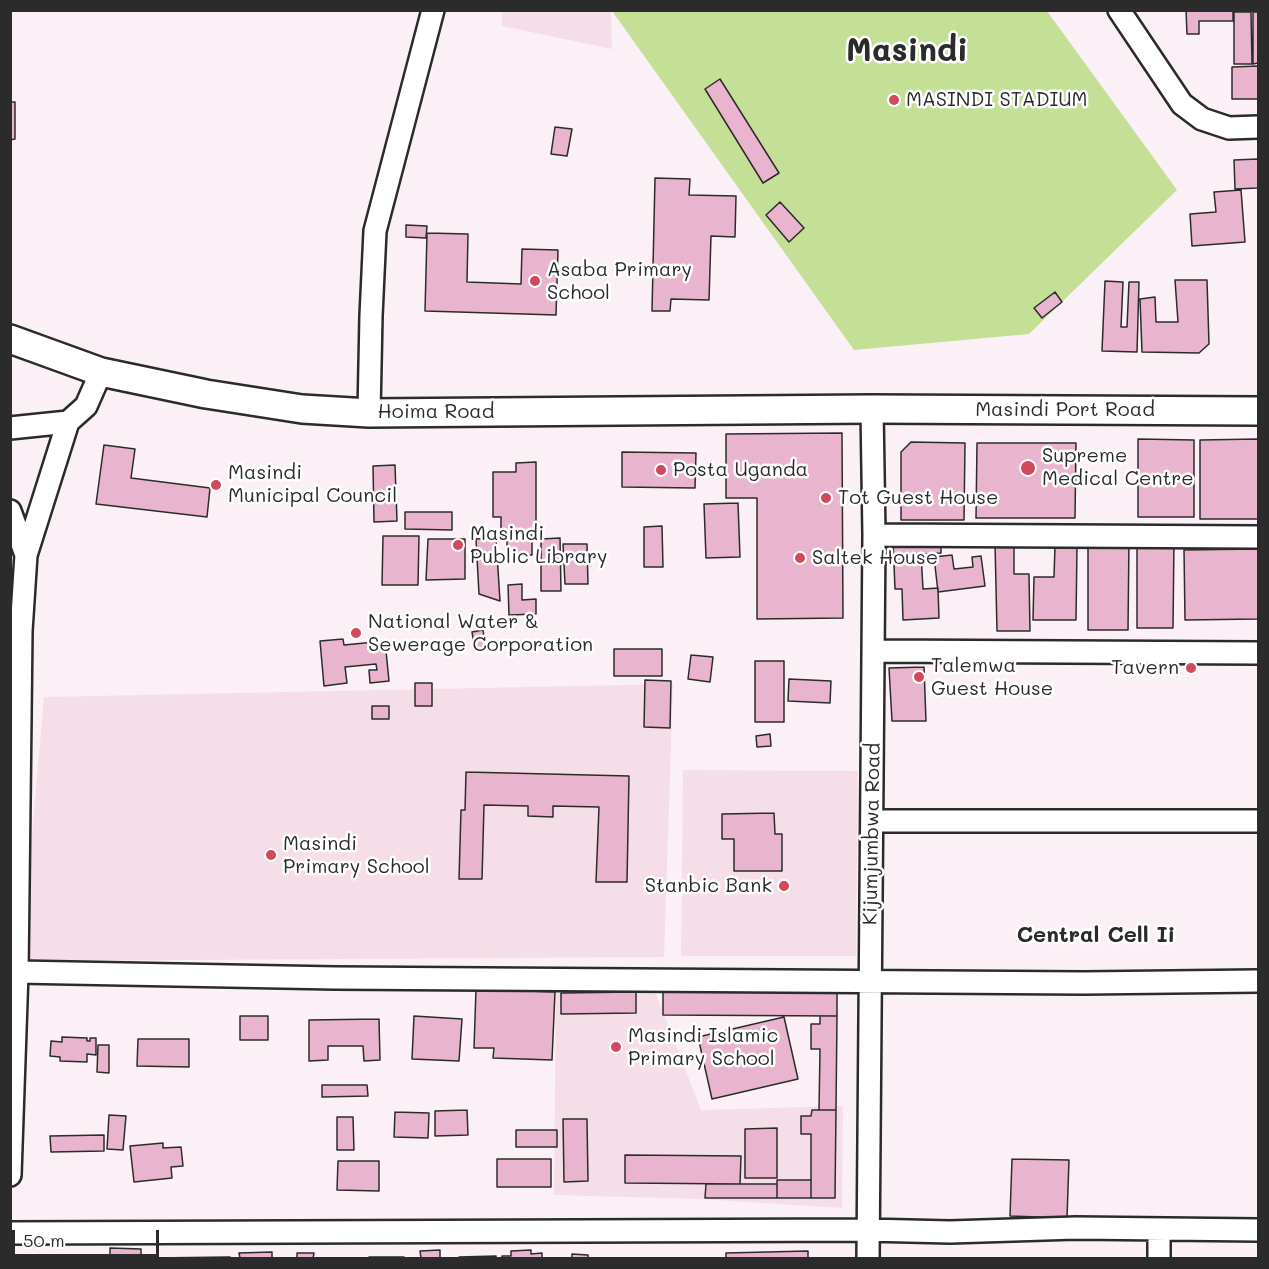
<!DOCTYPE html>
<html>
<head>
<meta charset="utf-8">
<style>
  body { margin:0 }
  #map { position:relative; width:1269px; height:1269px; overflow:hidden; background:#fbf0f5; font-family:Mali,sans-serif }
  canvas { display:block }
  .frame { position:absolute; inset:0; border:12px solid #2b2b2b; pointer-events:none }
  .scale { position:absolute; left:12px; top:1230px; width:147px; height:27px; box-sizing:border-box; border:3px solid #2b2b2b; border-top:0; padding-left:8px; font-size:18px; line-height:21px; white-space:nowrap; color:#2b2b2b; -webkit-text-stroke:4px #fff; paint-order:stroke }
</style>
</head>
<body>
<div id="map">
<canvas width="1269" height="1269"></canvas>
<div class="frame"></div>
<div class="scale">50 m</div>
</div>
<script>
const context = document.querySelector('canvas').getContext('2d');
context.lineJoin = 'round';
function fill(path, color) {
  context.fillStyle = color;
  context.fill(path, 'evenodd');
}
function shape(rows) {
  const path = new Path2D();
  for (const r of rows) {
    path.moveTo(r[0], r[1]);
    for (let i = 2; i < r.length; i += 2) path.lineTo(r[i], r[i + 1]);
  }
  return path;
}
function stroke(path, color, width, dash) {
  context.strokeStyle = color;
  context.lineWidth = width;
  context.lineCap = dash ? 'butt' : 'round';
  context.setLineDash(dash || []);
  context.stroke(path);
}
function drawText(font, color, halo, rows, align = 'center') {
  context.font = font + ' Mali,sans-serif';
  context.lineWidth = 5;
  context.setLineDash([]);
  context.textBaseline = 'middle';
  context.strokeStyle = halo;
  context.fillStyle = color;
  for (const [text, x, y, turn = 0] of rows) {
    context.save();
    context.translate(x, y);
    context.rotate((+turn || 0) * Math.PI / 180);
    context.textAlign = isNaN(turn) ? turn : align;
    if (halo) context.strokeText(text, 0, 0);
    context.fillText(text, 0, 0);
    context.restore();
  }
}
const built = shape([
  [502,11,611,11,612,49,502,26],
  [673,684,664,957,21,961,44,697],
  [683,770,858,771,856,956,681,956],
  [556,988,654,989,701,1110,843,1106,842,1208,700,1199,554,1195]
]);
const green = shape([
  [612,11,1047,11,1177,190,1029,334,854,350]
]);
const building = shape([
  [1186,10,1233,10,1233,21,1199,21,1199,34,1187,34,1186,10],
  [1234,12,1251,12,1252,64,1234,64,1234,12],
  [1253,12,1258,12,1258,63,1253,64,1253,12],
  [1258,66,1258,99,1232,99,1232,67,1258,66],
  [720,79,779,173,763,183,705,89,720,79],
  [10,102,15,102,15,139,10,140,10,102],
  [555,127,572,129,567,156,551,154,555,127],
  [1258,159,1258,188,1235,189,1234,160,1258,159],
  [655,178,690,179,689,195,736,196,735,237,711,236,709,300,671,299,670,311,652,311,655,178],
  [1241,190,1245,242,1192,246,1190,214,1216,212,1214,192,1241,190],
  [780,202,804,228,789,242,766,215,780,202],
  [406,225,427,226,426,238,406,237,406,225],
  [427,233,468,234,467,282,521,284,522,249,558,250,556,315,425,311,427,233],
  [1175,280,1207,280,1209,344,1199,353,1142,352,1140,299,1155,297,1156,322,1178,322,1175,280],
  [1105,281,1123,282,1121,327,1127,327,1129,282,1139,282,1137,352,1102,351,1105,281],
  [1055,292,1062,302,1042,318,1034,308,1055,292],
  [842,433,843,618,757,619,757,498,726,498,726,434,842,433],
  [1138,439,1194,440,1194,517,1138,517,1138,439],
  [1258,439,1258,519,1200,519,1200,440,1258,439],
  [911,442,965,443,964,520,901,520,901,452,911,442],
  [977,443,1076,443,1075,518,976,518,977,443],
  [104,445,135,449,131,478,210,488,207,517,96,504,104,445],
  [622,452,696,453,695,488,622,487,622,452],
  [536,462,536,535,501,535,501,517,493,517,493,472,516,472,516,463,536,462],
  [395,465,397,521,374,522,373,466,395,465],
  [738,503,740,557,706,558,704,504,738,503],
  [405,512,452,512,452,530,405,529,405,512],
  [662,526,663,567,644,567,644,527,662,526],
  [383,536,419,536,418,585,382,585,383,536],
  [507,537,532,537,532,555,507,555,507,537],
  [496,538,500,601,479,594,476,539,496,538],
  [560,538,561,591,541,591,541,539,560,538],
  [941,538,941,553,921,554,923,589,938,588,939,618,903,620,902,589,895,589,893,540,941,538],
  [1088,538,1129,539,1128,630,1088,630,1088,538],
  [428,539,465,539,465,579,426,580,428,539],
  [1137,539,1174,539,1173,628,1137,628,1137,539],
  [1014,542,1014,574,1029,574,1030,631,997,631,995,543,1014,542],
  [563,544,587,544,588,584,565,584,563,544],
  [1055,546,1077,546,1076,620,1033,620,1034,577,1054,577,1055,546],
  [1258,549,1258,619,1185,620,1184,550,1258,549],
  [952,555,954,569,973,567,972,557,981,556,985,586,938,592,934,557,952,555],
  [522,584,522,600,536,599,536,614,509,615,508,585,522,584],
  [483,630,486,650,475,651,472,632,483,630],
  [343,639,344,645,385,641,389,681,370,683,369,670,377,670,376,664,345,667,347,683,324,686,320,641,343,639],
  [614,649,662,649,662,676,614,676,614,649],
  [691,655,713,657,710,682,688,679,691,655],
  [755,661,784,661,784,722,755,722,755,661],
  [924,667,926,721,892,721,889,668,924,667],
  [789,679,831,681,830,703,788,701,789,679],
  [645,680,671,681,670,728,644,727,645,680],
  [415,683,432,683,432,706,415,706,415,683],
  [372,706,389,706,389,719,372,719,372,706],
  [770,734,771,746,757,747,756,736,770,734],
  [466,772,629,776,627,882,596,882,599,807,553,806,553,817,528,816,528,806,484,805,482,879,459,879,461,810,465,810,466,772],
  [774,813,775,834,782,834,782,871,734,871,734,839,722,839,722,814,774,813],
  [476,989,555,992,552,1060,493,1058,494,1048,474,1048,476,989],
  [663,991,837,992,837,1016,663,1015,663,991],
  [636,992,636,1013,561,1014,561,993,636,992],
  [240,1016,268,1016,268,1040,240,1040,240,1016],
  [414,1016,462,1019,459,1061,412,1059,414,1016],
  [820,1016,837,1016,836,1110,819,1110,820,1049,811,1049,811,1024,820,1024,820,1016],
  [784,1017,798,1079,712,1099,698,1037,784,1017],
  [379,1019,380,1060,364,1061,363,1046,328,1046,328,1060,309,1061,309,1020,379,1019],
  [62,1037,87,1038,87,1041,90,1041,90,1038,96,1038,96,1055,87,1054,87,1062,60,1061,60,1057,50,1056,51,1041,62,1042,62,1037],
  [138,1039,189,1039,189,1067,137,1066,138,1039],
  [98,1045,109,1045,109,1073,97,1072,98,1045],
  [322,1085,367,1085,368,1096,322,1097,322,1085],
  [467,1110,468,1135,435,1136,435,1111,467,1110],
  [812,1110,836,1110,835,1198,811,1198,811,1134,801,1134,801,1116,811,1116,812,1110],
  [395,1112,429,1113,428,1138,394,1137,395,1112],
  [109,1115,126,1116,123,1150,107,1149,109,1115],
  [337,1117,353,1117,354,1150,337,1150,337,1117],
  [563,1119,587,1119,588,1181,564,1182,563,1119],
  [777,1128,777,1178,745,1178,745,1129,777,1128],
  [516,1130,557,1130,557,1147,516,1147,516,1130],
  [104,1135,104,1151,51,1152,50,1136,104,1135],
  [163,1143,163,1148,181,1147,183,1166,171,1167,172,1178,134,1182,130,1146,163,1143],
  [625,1155,741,1156,740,1184,625,1183,625,1155],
  [497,1159,551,1159,551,1187,497,1187,497,1159],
  [1012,1159,1069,1160,1067,1218,1010,1216,1012,1159],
  [338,1161,379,1161,379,1191,337,1190,338,1161],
  [777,1180,811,1180,811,1198,777,1198,777,1180],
  [706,1184,777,1184,777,1198,705,1198,706,1184],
  [110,1248,141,1249,141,1258,110,1258,110,1248],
  [440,1250,440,1258,454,1258,413,1258,421,1258,420,1251,440,1250],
  [531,1250,531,1254,542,1253,542,1258,502,1258,502,1256,511,1256,511,1251,531,1250],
  [808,1251,808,1258,726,1258,726,1253,808,1251],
  [272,1252,272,1258,240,1258,239,1253,272,1252],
  [297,1253,314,1253,313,1258,297,1258,297,1253],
  [572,1254,588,1255,588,1258,572,1258,572,1254],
  [496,1256,496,1258,459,1258,459,1257,496,1256],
  [230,1257,230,1258,152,1258,230,1257],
  [369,1257,404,1257,404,1258,369,1258,369,1257]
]);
const minor = shape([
  [1119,10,1182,104,1202,119,1229,128,1258,127],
  [369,413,371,316,375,231,433,10],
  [10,428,68,422,86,406,101,372],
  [10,511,26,555],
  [874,535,1258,537],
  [873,651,1258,653],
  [872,821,1258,821],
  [17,972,335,978,1084,983,1258,981],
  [10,1175,17,972,21,631,26,555,68,422],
  [10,1233,867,1230,950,1232,1076,1228,1258,1230],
  [868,1258,874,535,872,409],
  [1159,1258,1159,1229]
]);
const major = shape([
  [10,339,101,372,206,394,302,409,369,413,872,409,1258,411]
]);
const markers = [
  [894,100,6,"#d1495b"],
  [535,281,6,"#d1495b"],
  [1028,468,8,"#d1495b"],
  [661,470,6,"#d1495b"],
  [216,485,6,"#d1495b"],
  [826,498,6,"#d1495b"],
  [458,545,6,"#d1495b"],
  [800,558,6,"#d1495b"],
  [356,633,6,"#d1495b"],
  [1191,668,6,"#d1495b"],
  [919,677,6,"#d1495b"],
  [271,855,6,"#d1495b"],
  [784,886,6,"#d1495b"],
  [616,1047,6,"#d1495b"]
];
const poiNames = [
  ["MASINDI STADIUM",906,100],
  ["Asaba Primary",547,270],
  ["School",547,293],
  ["Supreme",1042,456],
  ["Medical Centre",1042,479],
  ["Posta Uganda",673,470],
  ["Masindi",228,473],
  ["Municipal Council",228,496],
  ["Tot Guest House",838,498],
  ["Masindi",470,534],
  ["Public Library",470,557],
  ["Saltek House",812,558],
  ["National Water &",368,622],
  ["Sewerage Corporation",368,645],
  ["Talemwa",931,666],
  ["Guest House",931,689],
  ["Tavern",1179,668,"right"],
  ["Masindi",283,844],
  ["Primary School",283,867],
  ["Stanbic Bank",772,886,"right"],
  ["Masindi Islamic",628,1036],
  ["Primary School",628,1059]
];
const streetNames = [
  ["Masindi Port Road",1065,410],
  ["Hoima Road",436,412],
  ["Kijumjumbwa Road",872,834,-89]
];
const quarterNames = [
  ["Central Cell Ii",1096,935]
];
const townNames = [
  ["Masindi",907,51]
];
fill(built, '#f6dee9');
fill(green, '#c4e097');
fill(building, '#e9b4ce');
stroke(building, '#2b2b2b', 1.5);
stroke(minor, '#2b2b2b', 26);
stroke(major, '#2b2b2b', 32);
stroke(minor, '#fff', 21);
stroke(major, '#fff', 27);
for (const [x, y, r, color] of markers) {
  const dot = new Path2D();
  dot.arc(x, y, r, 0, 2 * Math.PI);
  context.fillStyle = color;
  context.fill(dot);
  stroke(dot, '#fff', 2);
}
drawText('20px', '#2b2b2b', '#fff', poiNames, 'left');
drawText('20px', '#2b2b2b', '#fff', streetNames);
drawText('bold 22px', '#2b2b2b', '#fff', quarterNames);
drawText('bold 32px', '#2b2b2b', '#fff', townNames);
</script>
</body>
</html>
